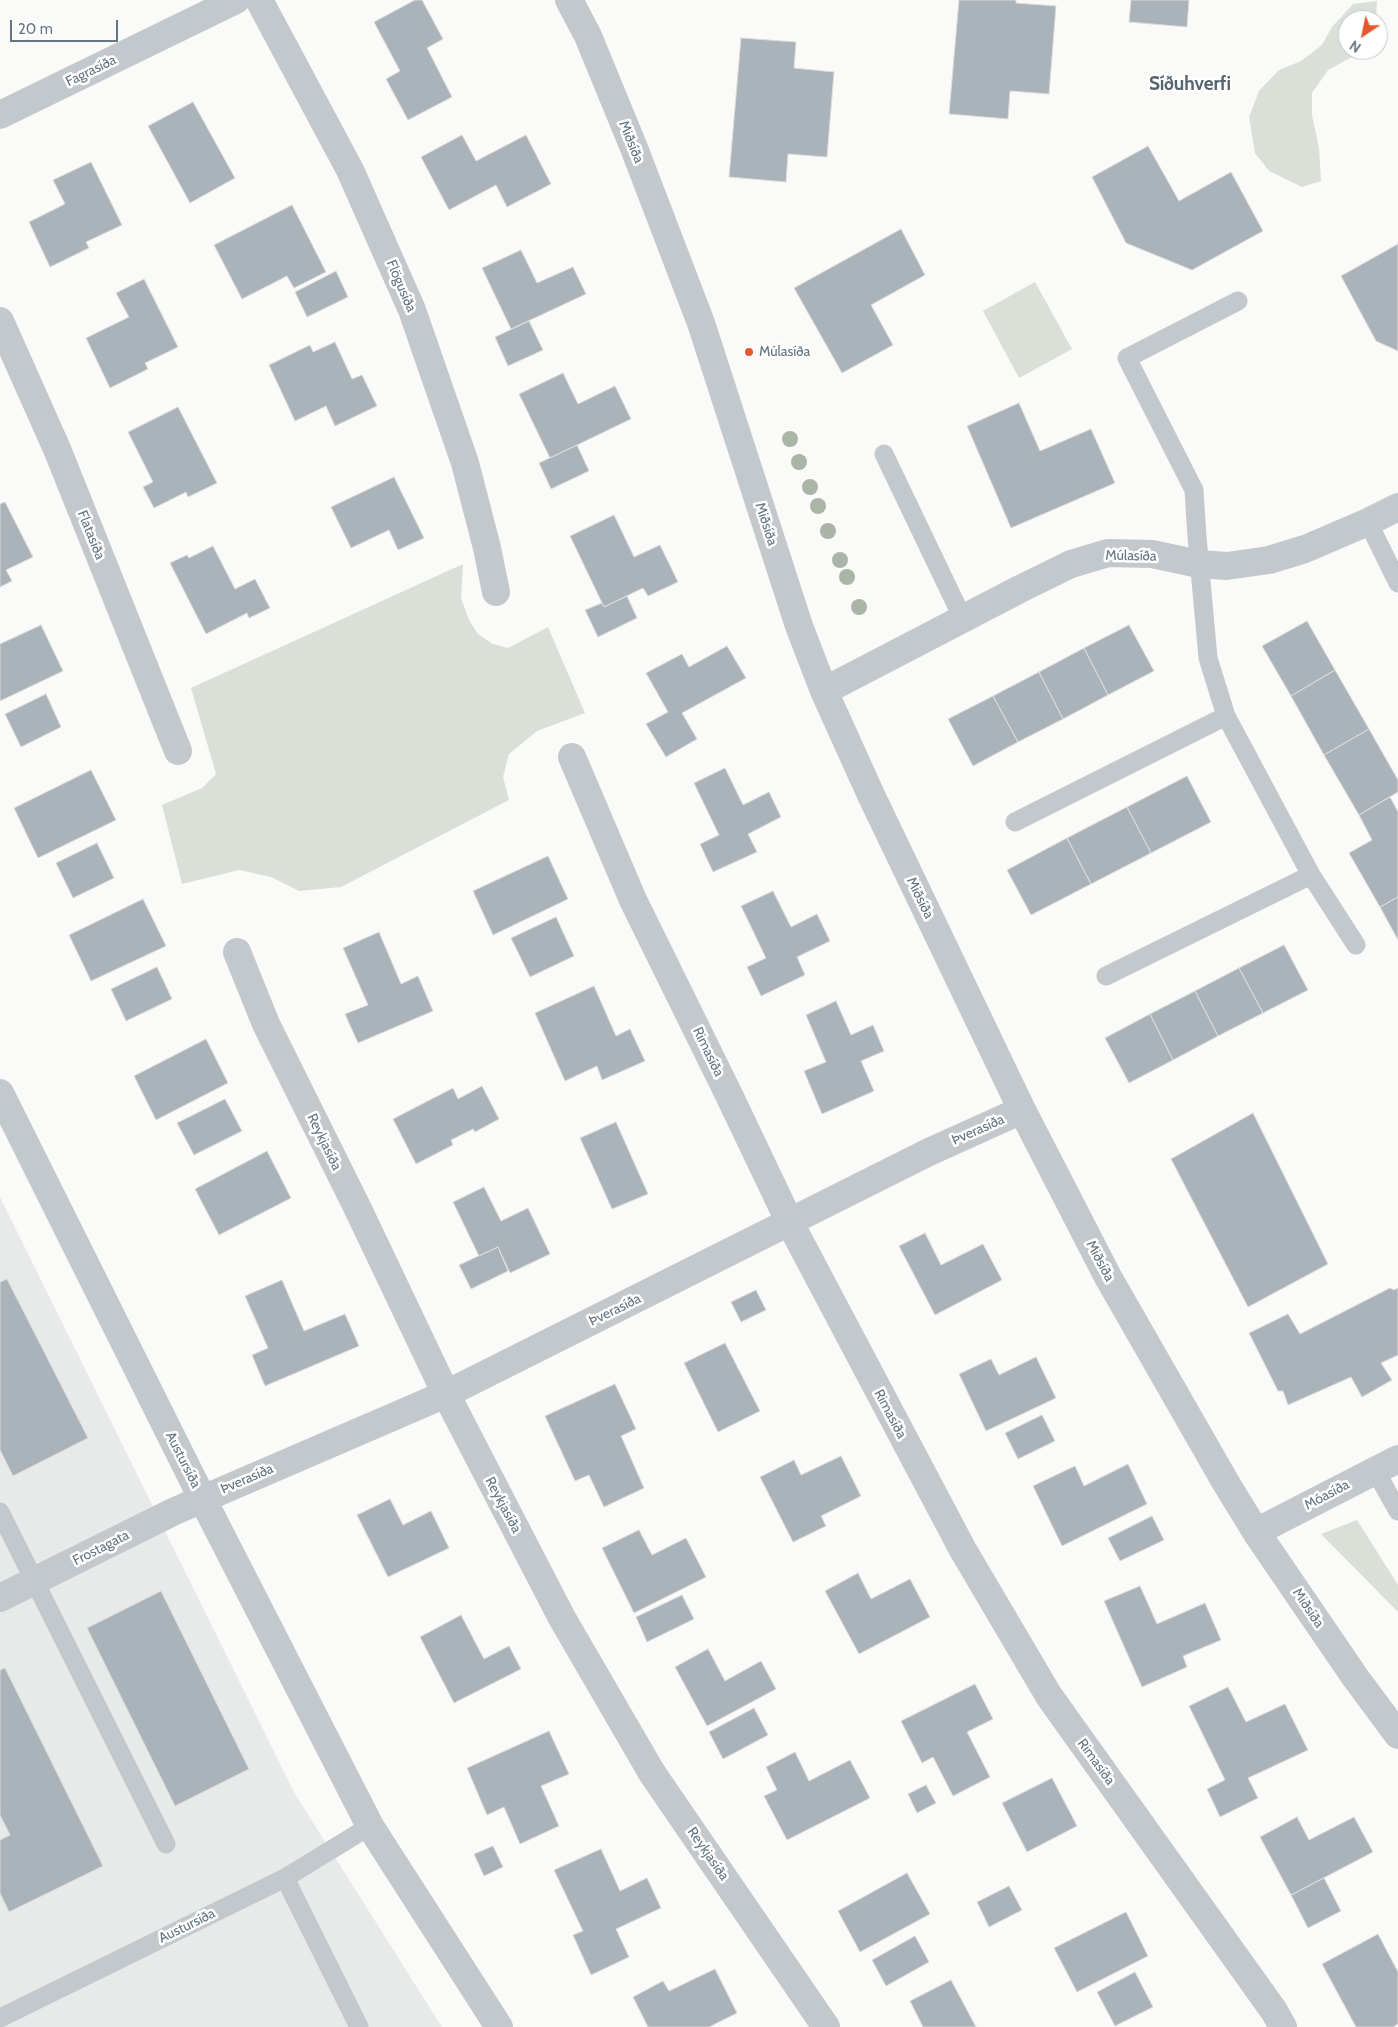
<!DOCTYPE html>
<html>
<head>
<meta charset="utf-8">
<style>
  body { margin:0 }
  #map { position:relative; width:1398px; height:2027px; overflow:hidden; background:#fafaf8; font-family:Cabin,sans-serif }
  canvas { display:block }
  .north { position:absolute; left:1338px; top:10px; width:50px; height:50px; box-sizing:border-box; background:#fff; border:1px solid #c1c8cd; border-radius:50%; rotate:214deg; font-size:14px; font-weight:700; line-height:20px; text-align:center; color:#657683 }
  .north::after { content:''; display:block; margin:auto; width:18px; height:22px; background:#e4572e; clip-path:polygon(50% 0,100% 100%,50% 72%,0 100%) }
  .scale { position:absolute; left:10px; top:20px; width:108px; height:22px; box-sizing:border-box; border:2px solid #657683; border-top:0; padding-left:6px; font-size:15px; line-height:18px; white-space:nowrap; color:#657683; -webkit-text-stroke:4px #fff; paint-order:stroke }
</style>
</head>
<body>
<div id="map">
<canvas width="1398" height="2027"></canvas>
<div class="north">N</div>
<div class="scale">20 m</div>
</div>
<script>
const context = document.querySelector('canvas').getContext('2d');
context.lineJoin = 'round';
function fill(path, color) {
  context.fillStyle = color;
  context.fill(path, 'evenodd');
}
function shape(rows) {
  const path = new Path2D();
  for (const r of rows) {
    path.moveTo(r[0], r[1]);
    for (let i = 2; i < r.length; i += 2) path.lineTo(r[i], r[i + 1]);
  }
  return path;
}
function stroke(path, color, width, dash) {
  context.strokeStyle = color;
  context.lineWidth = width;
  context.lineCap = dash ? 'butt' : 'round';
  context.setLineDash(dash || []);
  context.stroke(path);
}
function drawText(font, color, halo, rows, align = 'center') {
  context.font = font + ' Cabin,sans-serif';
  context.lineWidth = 5;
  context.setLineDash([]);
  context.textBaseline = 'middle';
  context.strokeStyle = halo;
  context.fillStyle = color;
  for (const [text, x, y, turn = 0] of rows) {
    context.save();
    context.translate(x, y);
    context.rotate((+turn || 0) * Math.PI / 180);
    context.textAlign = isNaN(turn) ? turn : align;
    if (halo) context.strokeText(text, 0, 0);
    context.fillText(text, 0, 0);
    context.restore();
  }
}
const built = shape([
  [0,1197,295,1794,442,2027,0,2027]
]);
const green = shape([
  [1377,1,1376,20,1348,20,1348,50,1365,50,1328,70,1312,93,1312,115,1319,148,1321,181,1302,187,1269,171,1255,153,1249,117,1259,91,1279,70,1301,61,1322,45,1332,27,1353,4],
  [1035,282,1072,349,1019,378,983,311],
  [463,564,461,598,469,620,478,634,493,644,508,648,548,627,585,713,537,731,509,754,503,777,509,800,341,887,299,891,271,877,239,870,182,884,162,805,202,788,216,774,191,688],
  [1357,1520,1398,1585,1398,1612,1321,1534]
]);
const building = shape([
  [415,0,422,0,443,39,427,48,452,97,408,120,386,79,400,71,374,22,415,0],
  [959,0,1016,0,1016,3,1056,6,1049,94,1010,91,1008,119,949,114,959,0],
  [1131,0,1189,0,1187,27,1129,22,1131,0],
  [741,38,796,42,794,68,834,72,827,157,788,154,786,182,729,177,741,38],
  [193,102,235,178,190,203,148,126,193,102],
  [462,135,476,161,526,135,551,184,507,207,496,185,449,210,421,157,462,135],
  [1148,146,1179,201,1231,172,1263,231,1192,270,1126,243,1092,177,1148,146],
  [91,162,122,225,86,242,89,248,50,267,29,222,65,204,53,180,91,162],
  [292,205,326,272,294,288,287,276,242,299,214,245,292,205],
  [901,229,925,275,871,305,893,345,842,373,794,288,901,229],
  [1398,244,1398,351,1376,341,1341,276,1398,244],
  [521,250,537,283,573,267,586,294,511,329,482,268,521,250],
  [336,271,348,297,307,317,295,292,336,271],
  [144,279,178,347,145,363,148,369,110,388,86,338,129,317,116,293,144,279],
  [529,321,543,350,508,366,495,337,529,321],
  [335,342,352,379,362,375,377,406,335,426,326,406,295,421,269,365,310,345,313,352,335,342],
  [563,373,578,404,615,386,631,419,550,458,519,394,563,373],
  [1019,403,1040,451,1091,429,1115,483,1011,528,967,426,1019,403],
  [178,407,217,483,188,497,186,492,154,508,143,487,153,482,128,432,178,407],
  [577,445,589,471,551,489,539,463,577,445],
  [394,477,424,538,398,550,389,530,351,548,331,507,394,477],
  [5,502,33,557,6,570,12,581,0,587,0,504,5,502],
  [614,515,634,557,660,545,678,582,648,596,643,588,604,607,570,536,614,515],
  [213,546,235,589,255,579,270,608,249,618,247,613,206,634,170,563,187,555,189,558,213,546],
  [627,596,637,618,598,637,585,610,602,603,604,607,627,596],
  [1307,621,1335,670,1291,696,1262,646,1307,621],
  [41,625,63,671,0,701,0,644,41,625],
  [1129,625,1154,671,1108,695,1084,648,1129,625],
  [727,646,746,678,682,713,697,739,666,757,646,724,668,712,646,673,682,654,689,667,727,646],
  [1084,648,1108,695,1063,719,1039,672,1084,648],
  [1335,670,1369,729,1324,755,1291,696,1335,670],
  [1039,672,1063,719,1018,742,993,696,1039,672],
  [46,694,61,727,21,747,5,714,46,694],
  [993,696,1018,742,973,766,948,719,993,696],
  [1369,729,1398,780,1398,792,1359,815,1324,755,1369,729],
  [725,768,743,805,769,792,781,817,748,834,757,852,713,872,700,844,719,835,694,783,725,768],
  [91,770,116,820,38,858,14,808,91,770],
  [1187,776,1211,822,1151,853,1127,807,1187,776],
  [1390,797,1398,812,1398,897,1380,907,1349,853,1372,840,1359,815,1390,797],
  [1127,807,1151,853,1091,884,1067,838,1127,807],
  [1067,838,1091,884,1031,915,1007,870,1067,838],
  [97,843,114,878,73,898,56,863,97,843],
  [548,856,568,899,493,935,473,891,548,856],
  [773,891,791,927,817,914,830,941,797,957,805,975,761,996,747,967,766,958,741,906,773,891],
  [1398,897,1398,940,1380,907,1398,897],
  [143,899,166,946,91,981,69,935,143,899],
  [556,917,574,956,530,977,511,938,556,917],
  [379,932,401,984,418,976,433,1011,358,1043,345,1014,368,1005,343,948,379,932],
  [1284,945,1308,990,1263,1013,1239,968,1284,945],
  [157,967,172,999,126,1021,111,989,157,967],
  [1239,968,1263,1013,1218,1036,1195,991,1239,968],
  [594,986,616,1036,630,1029,645,1061,602,1080,597,1066,565,1081,535,1013,594,986],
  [1195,991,1218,1036,1173,1060,1150,1014,1195,991],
  [836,1001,851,1035,873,1025,884,1051,861,1061,874,1091,822,1114,804,1071,826,1062,806,1015,836,1001],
  [1150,1014,1173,1060,1129,1083,1105,1038,1150,1014],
  [206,1039,228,1083,156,1120,134,1076,206,1039],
  [482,1086,499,1119,475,1132,473,1129,451,1140,453,1145,416,1164,393,1119,453,1088,458,1099,482,1086],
  [225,1099,242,1131,194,1155,177,1123,225,1099],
  [1253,1113,1328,1264,1248,1307,1171,1159,1253,1113],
  [616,1122,648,1194,612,1209,580,1138,616,1122],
  [267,1151,291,1198,219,1235,195,1189,267,1151],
  [484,1187,501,1221,528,1208,550,1254,510,1273,498,1247,479,1256,453,1202,484,1187],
  [925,1233,941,1265,983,1244,1002,1280,935,1315,899,1246,925,1233],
  [498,1247,508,1271,471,1289,459,1265,498,1247],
  [7,1279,88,1438,13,1476,0,1450,0,1282,7,1279],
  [282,1280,304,1331,345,1314,359,1346,265,1386,252,1355,268,1348,245,1296,282,1280],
  [1390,1288,1394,1290,1398,1288,1398,1355,1381,1363,1392,1380,1362,1397,1351,1377,1288,1405,1283,1391,1278,1391,1249,1333,1288,1314,1300,1334,1390,1288],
  [756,1290,766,1310,741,1322,731,1302,756,1290],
  [725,1343,760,1411,718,1432,684,1363,725,1343],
  [1036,1357,1056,1398,986,1431,959,1374,991,1359,999,1375,1036,1357],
  [615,1384,636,1429,621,1436,644,1488,604,1507,589,1475,575,1481,545,1416,615,1384],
  [1042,1415,1055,1441,1018,1459,1005,1433,1042,1415],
  [841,1456,861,1496,821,1516,826,1526,793,1542,760,1477,794,1460,801,1475,841,1456],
  [1128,1464,1147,1504,1062,1546,1033,1486,1075,1466,1084,1486,1128,1464],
  [390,1499,403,1525,431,1511,449,1548,388,1577,357,1515,390,1499],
  [1152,1516,1164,1540,1120,1561,1108,1538,1152,1516],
  [639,1530,652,1555,686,1538,706,1577,634,1613,602,1548,639,1530],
  [858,1573,871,1599,910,1579,930,1617,859,1654,825,1591,858,1573],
  [1140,1586,1157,1624,1205,1603,1221,1640,1183,1656,1187,1667,1142,1687,1104,1601,1140,1586],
  [161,1591,249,1769,175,1806,87,1628,161,1591],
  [682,1595,694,1619,647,1642,636,1617,682,1595],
  [461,1615,484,1659,509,1646,521,1669,454,1703,420,1637,461,1615],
  [708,1649,725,1681,761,1661,776,1689,707,1726,675,1667,708,1649],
  [5,1668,103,1866,9,1912,0,1893,0,1840,10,1835,0,1815,0,1670,5,1668],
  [975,1684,993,1719,967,1732,990,1777,953,1796,933,1757,922,1763,901,1721,975,1684],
  [1228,1687,1246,1722,1285,1704,1308,1750,1248,1778,1258,1798,1220,1817,1207,1789,1225,1780,1189,1706,1228,1687],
  [754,1708,768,1735,723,1759,709,1732,754,1708],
  [549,1731,569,1774,541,1786,559,1826,520,1844,504,1807,487,1815,467,1768,549,1731],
  [795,1752,809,1781,850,1760,870,1798,787,1840,764,1796,777,1790,766,1767,795,1752],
  [1052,1778,1077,1826,1027,1852,1002,1803,1052,1778],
  [926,1785,936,1803,917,1813,908,1794,926,1785],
  [1297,1817,1309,1840,1354,1817,1373,1852,1291,1895,1260,1837,1297,1817],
  [493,1846,503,1867,484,1876,474,1854,493,1846],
  [601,1849,620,1891,647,1878,661,1908,616,1929,629,1957,591,1975,573,1935,583,1931,554,1870,601,1849],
  [907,1873,930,1914,860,1952,838,1911,907,1873],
  [1324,1878,1341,1911,1308,1928,1291,1895,1324,1878],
  [1009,1886,1022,1910,989,1927,977,1902,1009,1886],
  [1126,1912,1148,1956,1077,1992,1054,1948,1126,1912],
  [1378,1934,1398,1972,1398,2024,1393,2027,1356,2027,1322,1964,1378,1934],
  [915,1936,929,1962,886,1986,872,1960,915,1936],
  [715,1969,737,2013,709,2027,648,2027,633,1997,663,1981,669,1991,715,1969],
  [1135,1972,1153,2007,1115,2026,1097,1992,1135,1972],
  [951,1980,976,2027,923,2027,910,2001,951,1980]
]);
const service = shape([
  [1238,301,1127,358,1194,490,1197,537,1208,658,1226,716,1311,875,1356,945],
  [884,454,963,619],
  [1368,522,1398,583],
  [1015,822,1226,716],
  [1106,976,1311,875],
  [1375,1470,1398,1511],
  [0,1512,166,1844],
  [285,1878,359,2027],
  [0,2018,285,1878,370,1826]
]);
const minor = shape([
  [259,0,350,170,412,310,465,463,487,548,496,592],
  [569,0,588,36,634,148,701,323,799,626,824,691,871,795,1022,1110,1108,1277,1226,1483,1256,1532,1355,1677,1398,1735],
  [0,115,236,0],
  [0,321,57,449,178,751],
  [824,691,1020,589,1071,564,1108,553,1152,554,1199,564,1227,566,1269,560,1305,549,1368,522,1398,507],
  [572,757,633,900,729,1095,790,1223,963,1550,1049,1696,1274,2011,1283,2027],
  [237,952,266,1024,357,1207,446,1394,562,1618,652,1773,826,2027],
  [0,1093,202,1498,370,1826,499,2027],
  [1256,1532,1398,1459],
  [0,1598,175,1511,446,1394,929,1152,1022,1110]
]);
const trees = [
  [790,439],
  [799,462],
  [810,487],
  [818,506],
  [828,531],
  [840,560],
  [847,577],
  [859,607]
];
const markers = [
  [749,352,5,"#e4572e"]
];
const streetNames = [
  ["Fagrasíða",91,71,-26],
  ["Miðsíða",631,142,68],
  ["Flögusíða",401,286,67],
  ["Miðsíða",766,524,72],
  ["Flatasíða",91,535,68],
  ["Múlasíða",1131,556,1],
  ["Miðsíða",920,898,64],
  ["Rimasíða",708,1052,64],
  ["Þverasíða",978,1130,-24],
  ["Reykjasíða",324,1142,64],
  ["Miðsíða",1100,1261,62],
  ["Þverasíða",615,1310,-26],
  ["Rimasíða",890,1414,62],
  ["Austursíða",183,1460,63],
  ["Þverasíða",247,1479,-23],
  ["Móasíða",1327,1495,-28],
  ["Reykjasíða",503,1505,62],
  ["Frostagata",101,1548,-27],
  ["Miðsíða",1308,1608,56],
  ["Rimasíða",1096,1762,54],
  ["Reykjasíða",708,1854,55],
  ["Austursíða",187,1926,-26]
];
const poiNames = [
  ["Múlasíða",759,352]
];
const districtNames = [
  ["Síðuhverfi",1190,84]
];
fill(built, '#e8e9e9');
fill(green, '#dadfd7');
fill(building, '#aab3b9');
stroke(building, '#dcdcda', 1);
stroke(service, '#c3c8cc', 19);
stroke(minor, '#c3c8cc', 28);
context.fillStyle = '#aab4a7';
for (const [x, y] of trees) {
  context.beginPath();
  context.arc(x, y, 8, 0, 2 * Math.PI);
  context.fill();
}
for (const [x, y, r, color] of markers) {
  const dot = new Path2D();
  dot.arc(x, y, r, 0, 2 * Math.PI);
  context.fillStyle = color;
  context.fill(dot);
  stroke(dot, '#fff', 2);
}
drawText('14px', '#657683', '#fff', streetNames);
drawText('14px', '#657683', '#fff', poiNames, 'left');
drawText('bold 19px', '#57646e', '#fff', districtNames);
</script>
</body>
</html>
